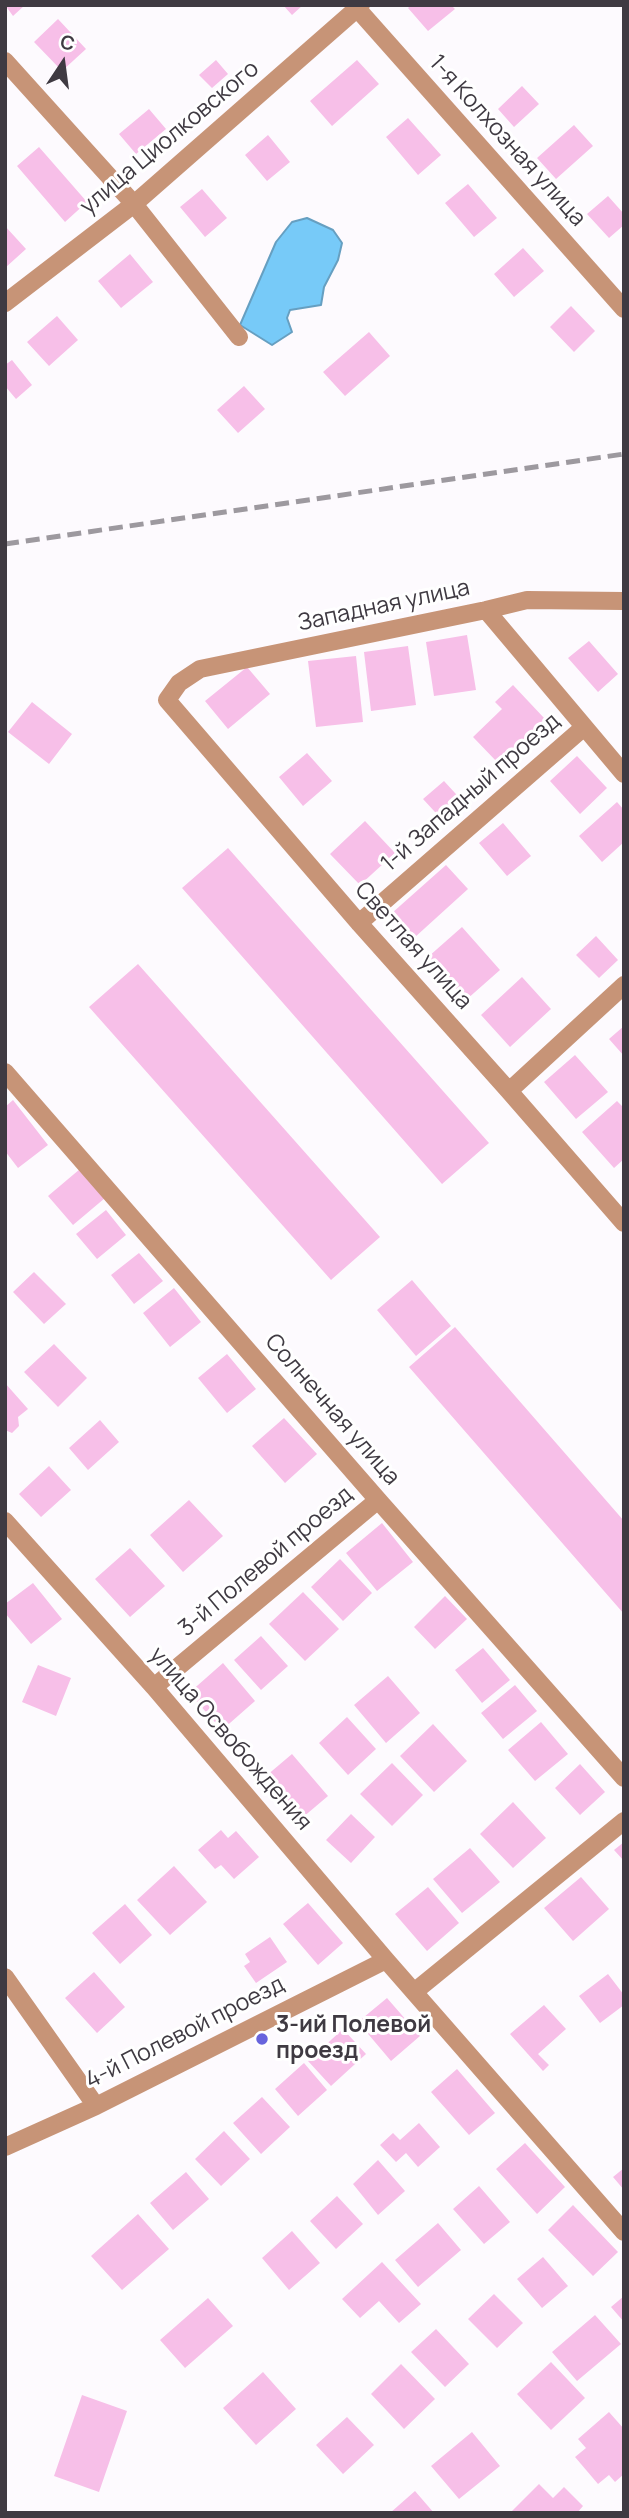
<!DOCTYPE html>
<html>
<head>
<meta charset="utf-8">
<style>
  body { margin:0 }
  #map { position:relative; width:629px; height:2518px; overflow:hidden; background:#fdfafe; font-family:Manrope,sans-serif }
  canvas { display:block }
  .frame { position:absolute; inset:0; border:7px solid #3f3a42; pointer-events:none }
  .north { position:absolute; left:28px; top:28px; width:70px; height:70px; -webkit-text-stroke:5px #fff; paint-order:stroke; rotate:13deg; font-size:19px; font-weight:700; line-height:28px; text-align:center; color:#3f3a42 }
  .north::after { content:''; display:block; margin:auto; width:24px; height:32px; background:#3f3a42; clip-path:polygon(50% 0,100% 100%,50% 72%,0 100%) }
</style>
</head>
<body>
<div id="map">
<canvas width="629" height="2518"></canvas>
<div class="frame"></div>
<div class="north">С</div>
</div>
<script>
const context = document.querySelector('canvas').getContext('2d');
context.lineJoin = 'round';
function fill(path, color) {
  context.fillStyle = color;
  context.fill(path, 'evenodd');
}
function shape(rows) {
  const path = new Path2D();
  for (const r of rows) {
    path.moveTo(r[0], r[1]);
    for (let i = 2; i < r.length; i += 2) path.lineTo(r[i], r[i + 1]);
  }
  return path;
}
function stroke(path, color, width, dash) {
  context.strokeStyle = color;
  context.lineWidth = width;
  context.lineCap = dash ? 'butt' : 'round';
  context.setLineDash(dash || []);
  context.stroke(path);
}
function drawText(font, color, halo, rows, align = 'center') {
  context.font = font + ' Manrope,sans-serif';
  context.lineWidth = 6;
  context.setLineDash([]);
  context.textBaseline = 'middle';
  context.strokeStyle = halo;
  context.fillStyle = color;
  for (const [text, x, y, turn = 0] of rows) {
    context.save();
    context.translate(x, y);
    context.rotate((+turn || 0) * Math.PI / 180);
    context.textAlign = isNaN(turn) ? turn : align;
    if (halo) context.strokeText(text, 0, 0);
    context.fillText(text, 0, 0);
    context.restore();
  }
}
const water = shape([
  [307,218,333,230,342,243,338,260,324,287,321,305,290,310,287,318,292,332,272,345,240,325,276,242,292,222,307,218]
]);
const building = shape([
  [5,5,25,5,13,16],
  [283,5,303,5,292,15],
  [411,5,451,5,455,9,428,31,408,8],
  [58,19,86,49,62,71,34,42],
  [216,60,228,74,212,88,199,75],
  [357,60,379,84,332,126,310,101],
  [522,86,539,104,514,127,498,109],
  [149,109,166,129,136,154,119,134],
  [408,118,441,155,418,175,386,137],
  [574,125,593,146,556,179,537,158],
  [268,135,290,162,267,181,245,155],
  [39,147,87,202,65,222,17,166],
  [468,184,497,218,474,237,445,203],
  [202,189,227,218,205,237,180,207],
  [608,196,624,214,624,225,609,238,587,214],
  [5,226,26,249,5,268],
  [523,248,544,271,514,297,494,274],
  [130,254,153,282,121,308,98,281],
  [571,306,595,331,574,352,550,327],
  [57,316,78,340,49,366,27,342],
  [369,332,390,356,345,396,323,372],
  [12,360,32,385,16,399,5,386,5,365],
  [244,386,265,409,238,433,217,410],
  [467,635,476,690,434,696,426,642],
  [589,641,618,674,598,692,568,658],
  [408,646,416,705,371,711,364,652],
  [356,656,363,722,316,727,308,661],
  [247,667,270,694,228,729,205,701],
  [513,685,545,719,498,763,473,737,502,709,495,702],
  [32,702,72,734,49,764,8,732],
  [307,753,332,781,303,806,279,777],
  [577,756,607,788,580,814,550,781],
  [444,781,466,805,446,824,423,799],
  [617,802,624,810,624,842,602,862,579,836],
  [365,821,395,853,360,885,330,854],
  [503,823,531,856,507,876,479,843],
  [228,848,489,1143,442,1184,182,888],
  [446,865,468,889,414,938,392,913],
  [462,927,500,970,466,1000,428,957],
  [596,936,618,960,599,978,576,955],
  [138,964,380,1237,331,1280,89,1007],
  [522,977,551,1009,510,1047,481,1015],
  [624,1026,624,1056,609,1039],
  [575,1055,608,1092,576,1119,544,1082],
  [13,1100,48,1145,18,1168,5,1151,5,1107],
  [617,1101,624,1108,624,1159,614,1168,582,1132],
  [80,1169,105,1198,73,1225,48,1196],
  [106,1210,126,1235,97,1259,76,1234],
  [139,1253,163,1281,134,1304,111,1275],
  [34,1272,66,1304,44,1324,13,1292],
  [412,1280,451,1326,416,1356,377,1310],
  [174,1288,201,1322,170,1347,143,1313],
  [455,1327,624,1521,624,1614,409,1367],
  [54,1344,87,1378,58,1407,24,1372],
  [227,1354,256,1389,227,1413,198,1378],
  [5,1383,28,1409,18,1417,19,1426,12,1433,5,1430],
  [284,1418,317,1454,285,1483,252,1446],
  [100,1420,119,1442,88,1470,69,1448],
  [49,1466,71,1490,41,1517,19,1494],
  [189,1500,223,1536,183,1572,150,1535],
  [382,1523,413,1562,377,1591,346,1553],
  [130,1548,165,1586,130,1617,95,1579],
  [340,1559,372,1593,343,1621,311,1587],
  [33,1583,62,1619,31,1644,5,1613,5,1604],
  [303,1592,339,1629,305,1661,269,1624],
  [445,1596,467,1619,435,1649,414,1627],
  [261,1636,288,1666,261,1690,234,1660],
  [483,1648,510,1680,482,1703,455,1670],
  [223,1663,255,1701,222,1730,189,1693],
  [38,1665,71,1678,56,1716,22,1702],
  [388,1676,420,1713,386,1743,354,1705],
  [515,1685,537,1711,503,1739,481,1713],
  [347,1717,376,1749,348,1775,319,1743],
  [541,1722,568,1754,535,1781,508,1750],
  [433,1724,467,1761,434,1792,400,1756],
  [292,1754,328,1796,302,1818,266,1776],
  [392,1763,423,1795,392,1826,360,1794],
  [580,1764,605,1792,580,1815,555,1788],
  [513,1802,546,1838,513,1868,480,1834],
  [351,1814,375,1837,351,1863,326,1840],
  [221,1830,228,1838,236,1831,259,1857,234,1879,221,1865,215,1869,198,1850],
  [624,1842,624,1861,614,1850],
  [470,1848,500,1882,462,1913,433,1879],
  [174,1866,207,1902,170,1935,137,1900],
  [581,1877,609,1909,573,1941,544,1908],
  [428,1887,459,1923,427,1951,395,1914],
  [308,1903,343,1943,318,1965,283,1924],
  [125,1904,152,1935,120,1964,92,1933],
  [270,1937,287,1962,256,1983,244,1966,250,1962,245,1954],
  [94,1972,125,2007,97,2033,65,1998],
  [608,1974,624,1995,624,2005,600,2023,579,1996],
  [387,1998,420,2036,391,2061,358,2022],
  [544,2005,566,2029,538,2054,549,2065,543,2071,510,2034],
  [343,2029,366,2054,331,2086,308,2061],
  [304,2063,327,2090,298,2116,275,2089],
  [457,2069,495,2113,469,2135,431,2092],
  [262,2097,290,2127,261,2154,233,2123],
  [419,2123,440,2147,418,2167,406,2153,396,2162,380,2145,393,2133,400,2140],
  [224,2131,250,2159,221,2186,195,2159],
  [525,2143,565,2187,537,2214,496,2169],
  [378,2160,405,2191,378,2215,353,2184],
  [624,2168,624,2190,613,2177],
  [186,2172,209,2199,173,2230,150,2203],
  [479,2186,510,2222,484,2244,453,2209],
  [337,2196,363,2224,336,2249,310,2221],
  [573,2205,618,2252,593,2276,548,2230],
  [138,2214,169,2249,122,2290,91,2256],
  [438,2223,461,2250,418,2287,395,2260],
  [292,2231,320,2263,289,2290,262,2258],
  [543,2257,568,2286,542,2308,517,2279],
  [382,2262,421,2304,399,2323,379,2301,360,2318,342,2299],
  [494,2294,523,2323,497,2348,468,2319],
  [624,2296,624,2322,611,2307],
  [208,2298,233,2326,185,2368,160,2340],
  [595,2315,621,2344,577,2381,552,2352],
  [436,2329,469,2364,445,2387,411,2352],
  [551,2362,585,2398,551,2430,517,2394],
  [401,2364,435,2399,404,2429,371,2394],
  [263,2372,296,2409,256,2445,223,2408],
  [82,2395,127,2411,99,2492,54,2476],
  [609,2412,624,2429,624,2474,615,2482,609,2475,598,2484,575,2457,586,2448,578,2439],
  [347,2417,374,2445,343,2474,316,2445],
  [472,2432,500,2466,459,2499,431,2466],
  [539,2484,553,2498,564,2487,583,2506,577,2513,510,2513],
  [415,2491,434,2513,390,2513]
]);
const minor = shape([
  [354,5,624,309],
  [5,61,134,204,239,337],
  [5,303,134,204,361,5],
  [624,601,527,600,486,610,200,669,179,683,167,700,359,923,509,1091,624,1223],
  [486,610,624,774],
  [359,923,583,728],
  [5,1072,378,1500,624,1778],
  [509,1091,624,985],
  [5,1521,154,1687,386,1960,624,2232],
  [154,1687,378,1500],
  [5,1977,96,2106],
  [414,1992,624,1821],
  [5,2147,96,2106,386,1960]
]);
const rail = shape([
  [5,544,624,454]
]);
const markers = [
  [262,2039,7,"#6864dd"]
];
const streetNames = [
  ["улица Циолковского",170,138,-40],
  ["1-я Колхозная улица",507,141,48],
  ["Западная улица",384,606,-12],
  ["1-й Западный проезд",471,793,-41],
  ["Светлая улица",413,946,48],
  ["Солнечная улица",332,1410,49],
  ["3-й Полевой проезд",266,1562,-40],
  ["улица Освобождения",230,1739,49],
  ["4-й Полевой проезд",185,2033,-27]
];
const poiNames = [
  ["3-ий Полевой",276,2026],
  ["проезд",276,2052]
];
fill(water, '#77caf8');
stroke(water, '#669fc1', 2);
fill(building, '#f7bfe8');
stroke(minor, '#c79477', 18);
stroke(rail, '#9d999f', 5, [14, 7]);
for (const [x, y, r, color] of markers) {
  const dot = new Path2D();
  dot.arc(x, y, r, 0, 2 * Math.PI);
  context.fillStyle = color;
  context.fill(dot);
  stroke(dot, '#fff', 2.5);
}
drawText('23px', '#3f3a42', '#fff', streetNames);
drawText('bold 23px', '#3f3a42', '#fff', poiNames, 'left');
</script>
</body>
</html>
